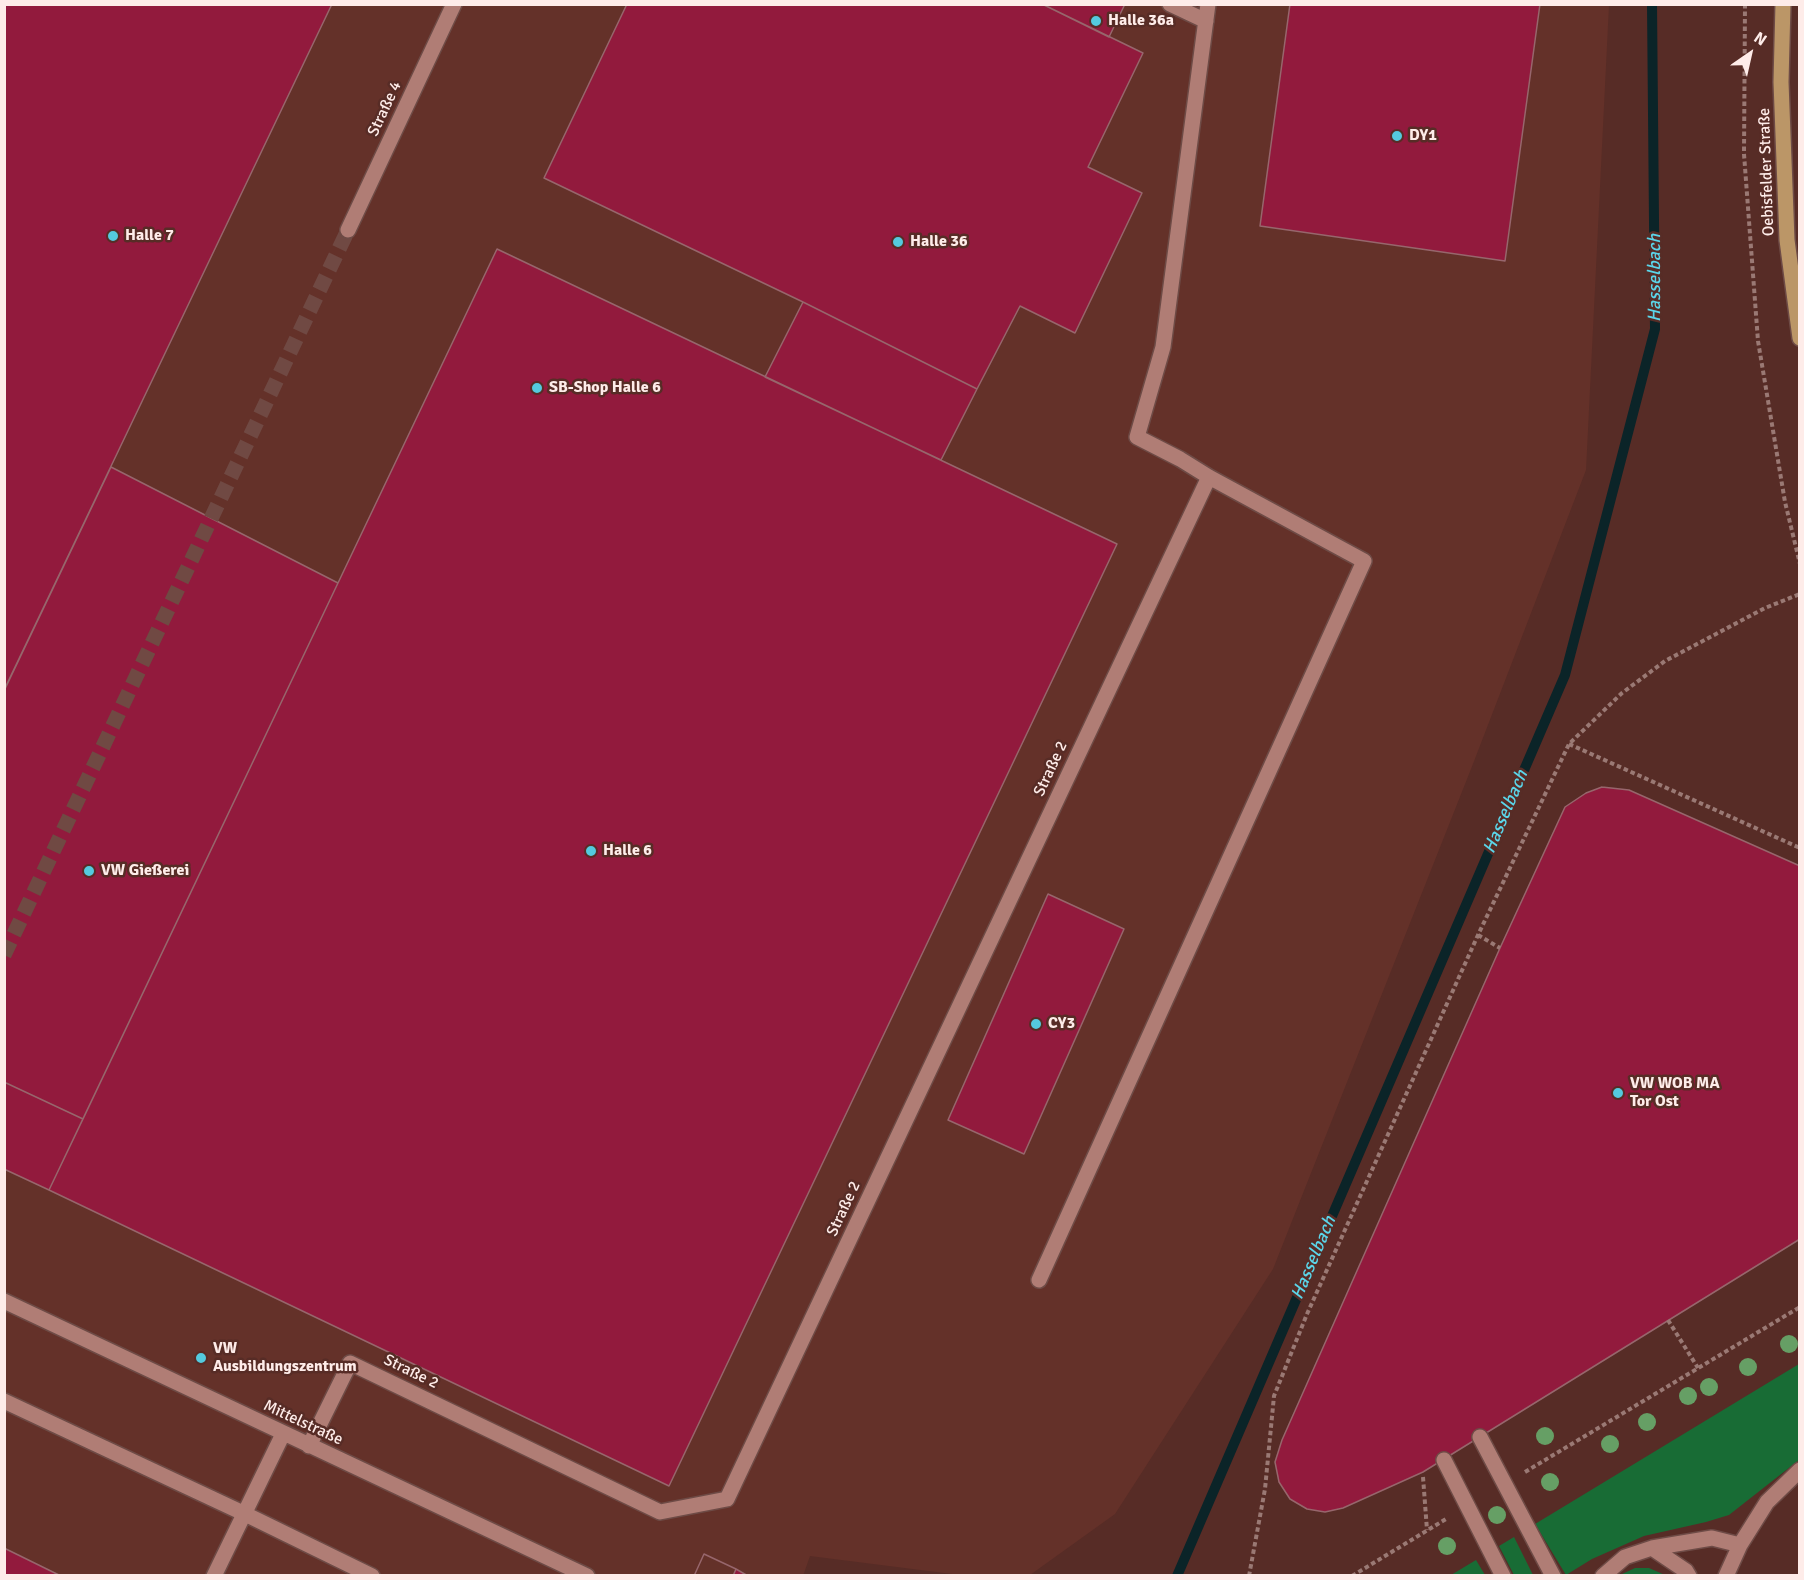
<!DOCTYPE html>
<html>
<head>
<meta charset="utf-8">
<style>
  body { margin:0 }
  #map { position:relative; width:1804px; height:1580px; overflow:hidden; background:#572c26; font-family:Signika,sans-serif }
  canvas { display:block }
  .frame { position:absolute; inset:0; border:6px solid #feece9; pointer-events:none }
  .north { position:absolute; left:1720px; top:24px; width:60px; height:60px; -webkit-text-stroke:4px #572c26; paint-order:stroke; rotate:34deg; font-size:16px; font-weight:700; line-height:24px; text-align:center; color:#feece9 }
  .north::after { content:''; display:block; margin:auto; width:21px; height:27px; background:#feece9; clip-path:polygon(50% 0,100% 100%,50% 72%,0 100%) }
</style>
</head>
<body>
<div id="map">
<canvas width="1804" height="1580"></canvas>
<div class="frame"></div>
<div class="north">N</div>
</div>
<script>
const context = document.querySelector('canvas').getContext('2d');
context.lineJoin = 'round';
function fill(path, color) {
  context.fillStyle = color;
  context.fill(path, 'evenodd');
}
function shape(rows) {
  const path = new Path2D();
  for (const r of rows) {
    path.moveTo(r[0], r[1]);
    for (let i = 2; i < r.length; i += 2) path.lineTo(r[i], r[i + 1]);
  }
  return path;
}
function stroke(path, color, width, dash) {
  context.strokeStyle = color;
  context.lineWidth = width;
  context.lineCap = dash ? 'butt' : 'round';
  context.setLineDash(dash || []);
  context.stroke(path);
}
function drawText(font, color, halo, rows, align = 'center') {
  context.font = font + ' Signika,sans-serif';
  context.lineWidth = 5;
  context.setLineDash([]);
  context.textBaseline = 'middle';
  context.strokeStyle = halo;
  context.fillStyle = color;
  for (const [text, x, y, turn = 0] of rows) {
    context.save();
    context.translate(x, y);
    context.rotate((+turn || 0) * Math.PI / 180);
    context.textAlign = isNaN(turn) ? turn : align;
    if (halo) context.strokeText(text, 0, 0);
    context.fillText(text, 0, 0);
    context.restore();
  }
}
const built = shape([
  [5,5,1609,5,1586,470,1471,769,1273,1269,1115,1514,1030,1575,960,1575,810,1556,803,1576,5,1576]
]);
const green = shape([
  [1799,1364,1799,1460,1729,1515,1706,1522,1644,1536,1592,1559,1566,1575,1535,1524],
  [1514,1537,1533,1575,1514,1575,1499,1546],
  [1476,1560,1485,1575,1451,1575],
  [1635,1568,1649,1568,1665,1575,1620,1575]
]);
const stream = shape([
  [1177,1576,1565,675,1655,329,1652,4]
]);
const building = shape([
  [4,4,332,4,4,690,4,4],
  [627,4,1042,4,1143,53,1088,167,1142,193,1075,333,1020,306,977,389,803,302,544,178,627,4],
  [1042,4,1125,4,1109,37,1042,4],
  [1290,4,1540,4,1505,261,1260,226,1290,4],
  [497,249,1117,544,669,1486,49,1190,497,249],
  [803,302,977,389,941,460,765,377,803,302],
  [111,467,338,583,83,1119,4,1082,4,691,111,467],
  [1602,787,1629,790,1800,866,1800,1239,1423,1472,1343,1508,1325,1512,1307,1509,1290,1499,1279,1482,1275,1462,1282,1440,1500,948,1565,807,1586,793,1602,787],
  [1048,894,1124,929,1024,1154,948,1120,1048,894],
  [4,1082,83,1119,49,1190,4,1169,4,1082],
  [4,1548,61,1576,4,1576,4,1548],
  [704,1554,736,1569,748,1576,694,1576,704,1554],
  [704,1554,736,1569,733,1576,694,1576,704,1554]
]);
const minorTunnel = shape([
  [4,955,348,230]
]);
const path = shape([
  [1745,4,1744,154,1758,341,1785,502,1800,564],
  [1569,744,1800,848],
  [1478,935,1500,948],
  [1668,1320,1698,1368],
  [1525,1472,1800,1307],
  [1423,1477,1427,1530],
  [1249,1576,1265,1489,1274,1396,1307,1314,1478,935,1569,744,1622,693,1665,661,1765,608,1800,594],
  [1352,1576,1446,1519]
]);
const minor = shape([
  [1170,4,1206,21],
  [348,230,454,4],
  [1039,1280,1364,561,1209,477,1180,459,1137,437,1163,347,1208,4],
  [4,1301,587,1576],
  [4,1401,243,1513,372,1576],
  [1480,1437,1553,1576],
  [309,1446,350,1363,660,1512,727,1499,1209,477],
  [1444,1460,1503,1576],
  [1652,1548,1686,1571,1689,1576],
  [214,1576,283,1434],
  [1603,1576,1625,1557,1652,1548,1712,1538,1740,1545],
  [1726,1576,1740,1545,1767,1502,1800,1470]
]);
const major = shape([
  [1783,4,1781,82,1787,240,1800,338]
]);
const trees = [
  [1789,1344],
  [1748,1367],
  [1709,1387],
  [1688,1396],
  [1647,1422],
  [1545,1436],
  [1610,1444],
  [1550,1482],
  [1497,1515],
  [1447,1546]
];
const markers = [
  [1096,21,6,"#54cade"],
  [1397,136,6,"#54cade"],
  [113,236,6,"#54cade"],
  [898,242,6,"#54cade"],
  [537,388,6,"#54cade"],
  [591,851,6,"#54cade"],
  [89,871,6,"#54cade"],
  [1036,1024,6,"#54cade"],
  [1618,1093,6,"#54cade"],
  [201,1358,6,"#54cade"]
];
const poiNames = [
  ["Halle 36a",1108,21],
  ["DY1",1409,136],
  ["Halle 7",125,236],
  ["Halle 36",910,242],
  ["SB-Shop Halle 6",549,388],
  ["Halle 6",603,851],
  ["VW Gießerei",101,871],
  ["CY3",1048,1024],
  ["VW WOB MA",1630,1084],
  ["Tor Ost",1630,1102],
  ["VW",213,1349],
  ["Ausbildungszentrum",213,1367]
];
const streetNames = [
  ["Straße 4",385,109,-65],
  ["Oebisfelder Straße",1767,172,-92],
  ["Straße 2",1051,769,-65],
  ["Straße 2",844,1209,-65],
  ["Straße 2",411,1372,26],
  ["Mittelstraße",303,1423,25]
];
const waterNames = [
  ["Hasselbach",1655,278,-90],
  ["Hasselbach",1506,812,-67],
  ["Hasselbach",1314,1258,-67]
];
fill(built, '#643129');
fill(green, '#186c35');
stroke(stream, '#0b2428', 10);
fill(building, '#921a3d');
stroke(building, '#97666c', 1.5);
stroke(minorTunnel, '#704943', 15, [15, 8]);
stroke(minor, '#6e4b46', 18);
stroke(major, '#6e4b46', 18);
stroke(path, '#9a7974', 4, [4.5, 3]);
stroke(minor, '#b07d75', 15);
stroke(major, '#bb9667', 15);
context.fillStyle = '#669f65';
for (const [x, y] of trees) {
  context.beginPath();
  context.arc(x, y, 9, 0, 2 * Math.PI);
  context.fill();
}
for (const [x, y, r, color] of markers) {
  const dot = new Path2D();
  dot.arc(x, y, r, 0, 2 * Math.PI);
  context.fillStyle = color;
  context.fill(dot);
  stroke(dot, '#572c26', 2);
}
drawText('bold 16px', '#feece9', '#572c26', poiNames, 'left');
drawText('16px', '#feece9', '#572c26', streetNames);
drawText('italic 18px', '#5bd5e9', '#572c26', waterNames);
</script>
</body>
</html>
